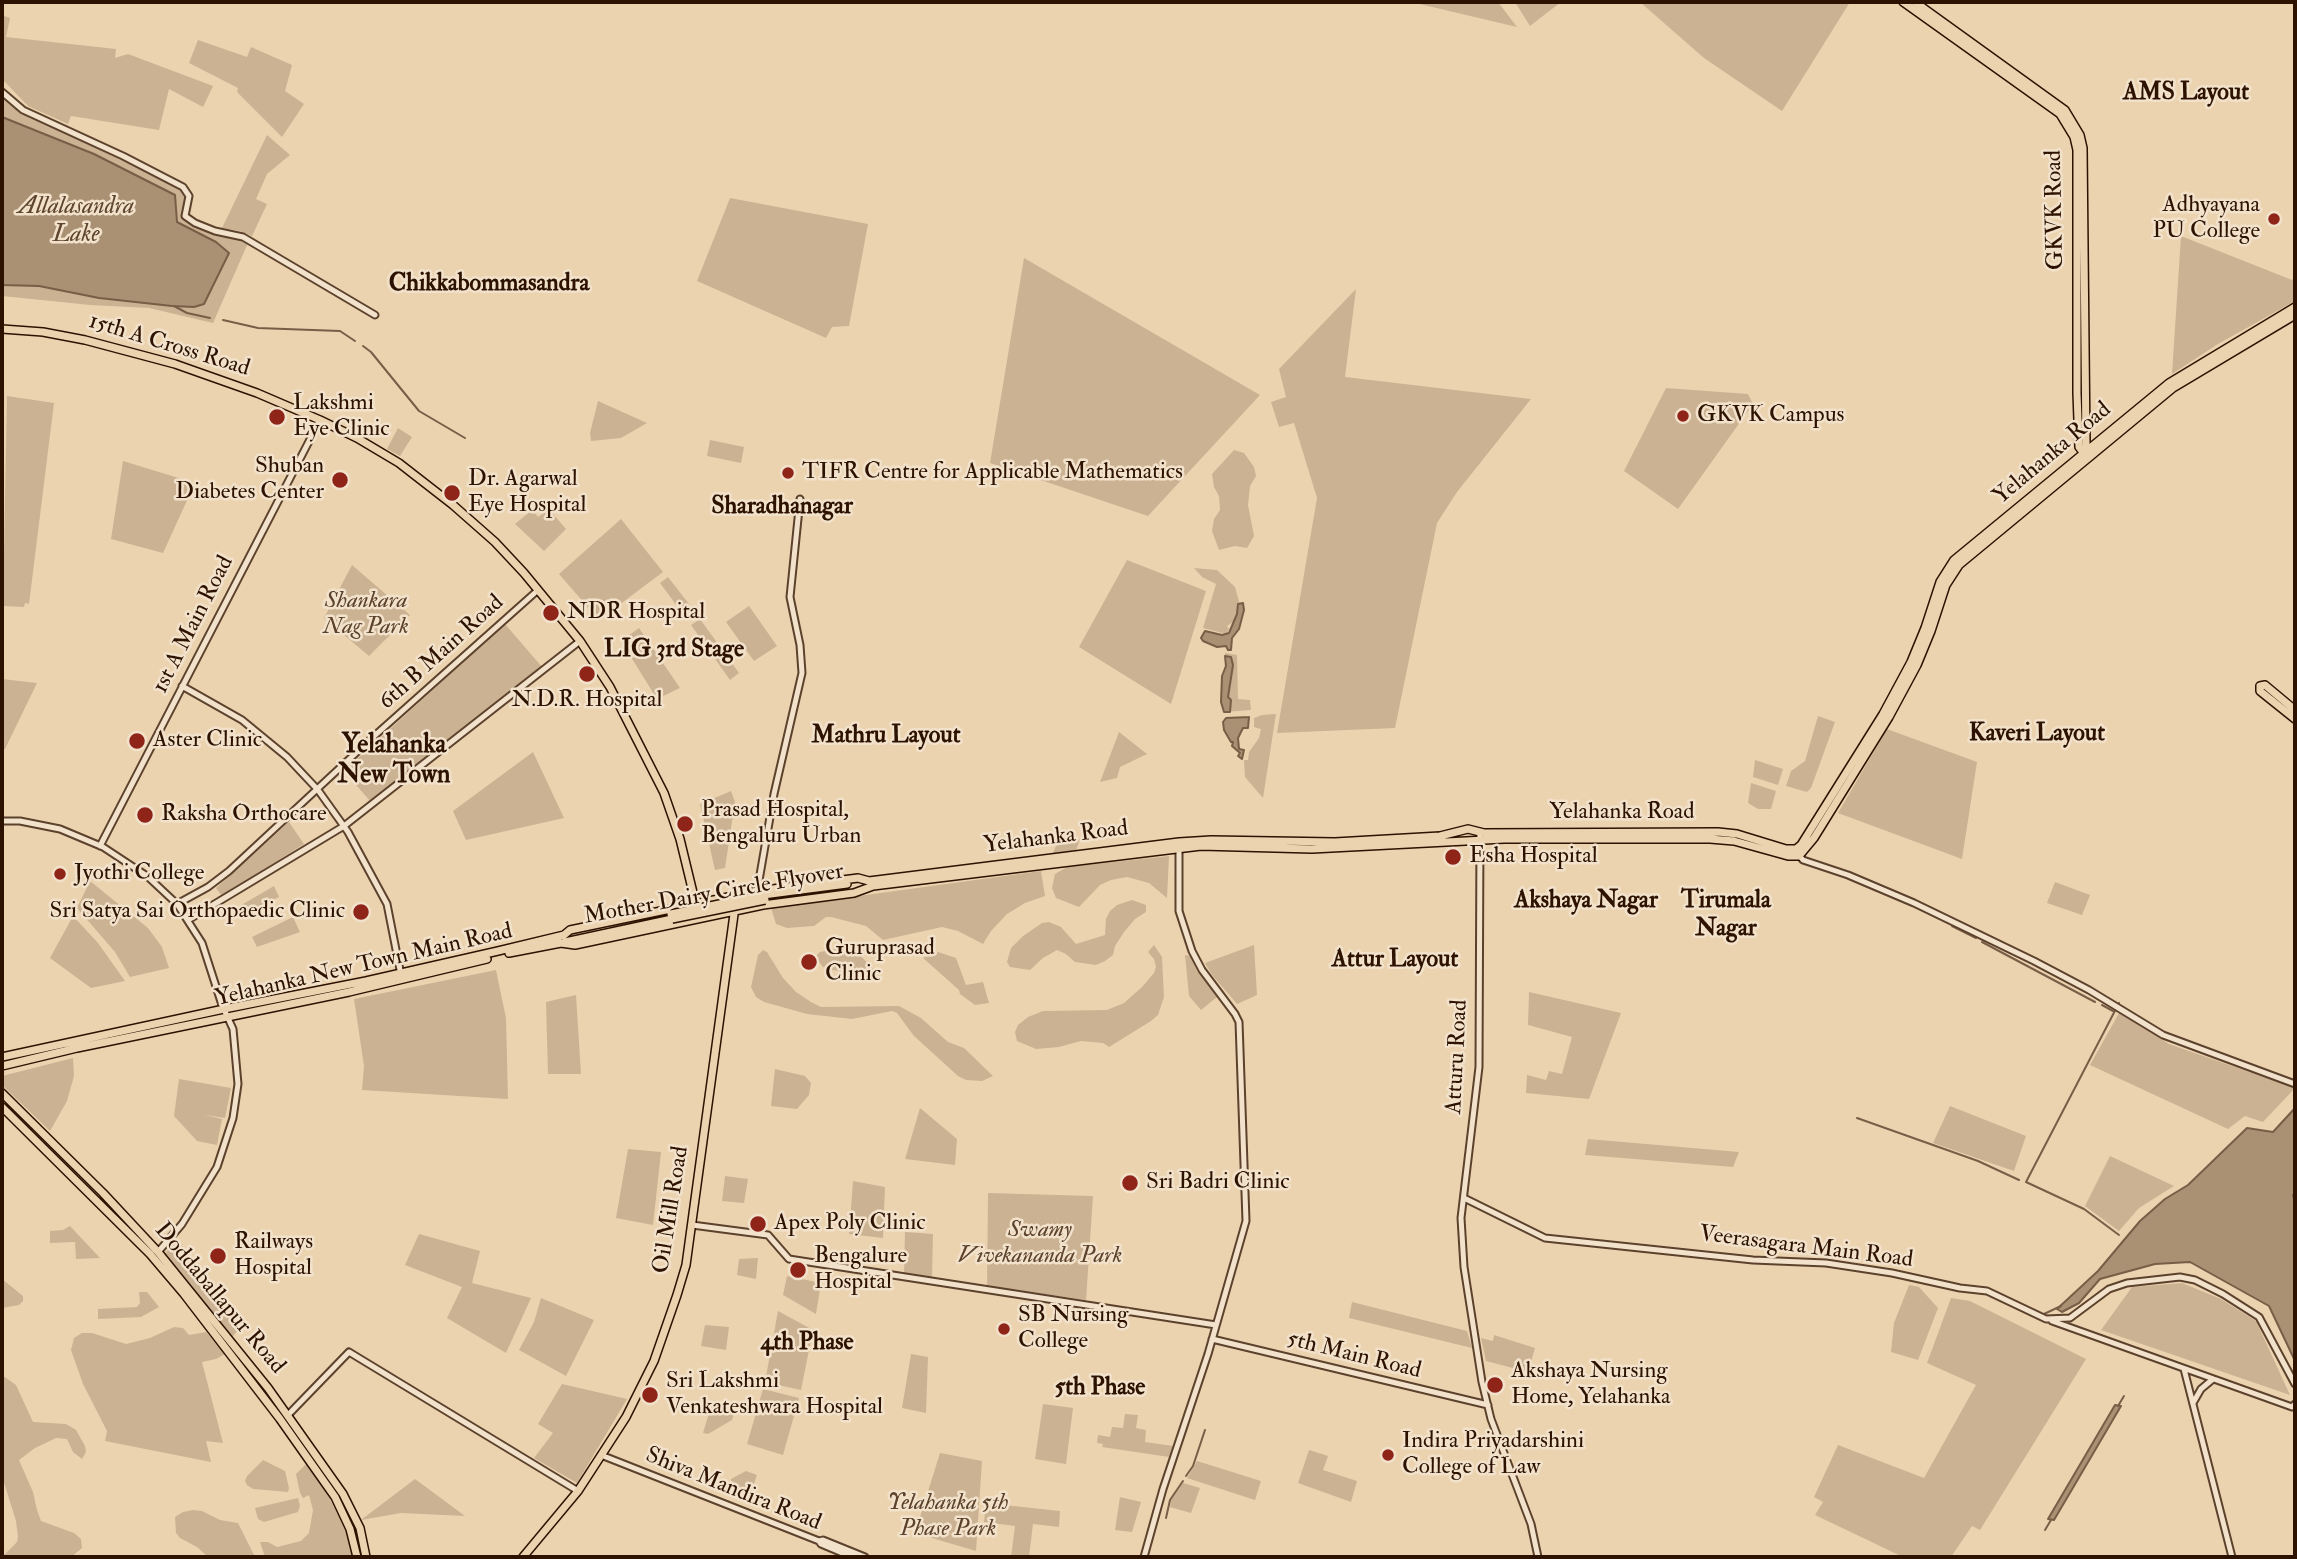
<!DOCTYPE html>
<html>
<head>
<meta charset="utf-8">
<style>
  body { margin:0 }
  #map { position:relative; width:2297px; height:1559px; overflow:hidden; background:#ebd3b0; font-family:"IM FELL Double Pica",serif }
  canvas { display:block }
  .frame { position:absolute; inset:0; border:4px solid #2d1200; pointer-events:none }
</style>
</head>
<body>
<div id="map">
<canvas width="2297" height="1559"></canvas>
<div class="frame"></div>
</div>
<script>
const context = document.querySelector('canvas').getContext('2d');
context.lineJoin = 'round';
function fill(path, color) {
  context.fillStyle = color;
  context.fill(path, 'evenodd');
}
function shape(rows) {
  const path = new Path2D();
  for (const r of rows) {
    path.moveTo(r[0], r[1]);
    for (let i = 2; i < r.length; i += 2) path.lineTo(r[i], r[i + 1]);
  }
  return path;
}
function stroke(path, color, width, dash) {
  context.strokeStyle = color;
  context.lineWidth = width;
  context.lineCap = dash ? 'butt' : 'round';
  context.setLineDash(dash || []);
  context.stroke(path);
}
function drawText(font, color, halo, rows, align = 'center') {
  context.font = font + ' "IM FELL Double Pica",serif';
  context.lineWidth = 5;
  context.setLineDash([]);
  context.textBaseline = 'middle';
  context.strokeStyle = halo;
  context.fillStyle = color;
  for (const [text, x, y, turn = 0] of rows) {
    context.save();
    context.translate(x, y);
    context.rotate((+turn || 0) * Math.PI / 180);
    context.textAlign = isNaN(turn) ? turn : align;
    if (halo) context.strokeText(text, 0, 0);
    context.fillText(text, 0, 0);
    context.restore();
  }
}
const green = shape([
  [1411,2,1498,2,1517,27],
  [1515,2,1561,2,1530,26],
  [1640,2,1850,2,1782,111,1704,58],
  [2,15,10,18,6,37,116,49,115,58,128,54,213,86,203,107,169,89,159,130,71,116,68,124,28,106,2,79],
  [198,40,247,57,251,47,292,65,285,91,304,104,282,137,237,92,238,88,189,63],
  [2,96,25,114,181,189,187,196,183,218,194,225,214,234,241,239,248,243,213,323,149,308,90,305,2,296],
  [267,135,290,155,267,174,256,199,267,204,252,236,240,231,222,228],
  [730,198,868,224,849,326,832,327,826,338,697,281],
  [2181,236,2292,280,2295,275,2295,301,2218,344,2172,374],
  [1024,258,1260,395,1148,516,990,463],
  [1356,289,1345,377,1531,399,1457,492,1437,523,1395,728,1277,733,1317,498,1294,423,1279,427,1271,402,1286,397,1279,369],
  [1666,388,1748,394,1753,404,1678,509,1624,471],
  [7,396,54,403,29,604,25,603,24,607,3,606],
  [598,401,647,423,621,438,591,441,590,433],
  [398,428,412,437,400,456,387,449],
  [710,440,744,447,741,463,707,456],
  [1234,450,1244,453,1254,467,1256,476,1250,486,1248,505,1254,536,1247,548,1235,546,1219,550,1212,531,1214,519,1220,510,1219,496,1214,487,1212,474],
  [123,461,195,483,163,553,111,539],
  [532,510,538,517,545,512,549,517,553,514,566,529,544,551,515,524],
  [621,519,663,572,599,620,559,574],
  [1127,560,1206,591,1171,704,1079,647],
  [352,565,410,615,369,656,324,618],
  [1194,568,1217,570,1235,587,1240,605,1233,622,1227,626,1229,629,1226,634,1203,628,1216,584,1202,577],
  [668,577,689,604,680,610,660,583],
  [749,606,777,646,754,661,726,622],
  [700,619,739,673,730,680,691,625],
  [505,624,542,667,370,801,344,771],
  [639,628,680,688,657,699,621,641],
  [1225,653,1237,655,1238,699,1250,700,1251,710,1224,712],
  [2,679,37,683,5,749,2,749],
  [1276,714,1267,772,1263,798,1245,777,1244,760,1248,760,1249,752,1259,738,1261,729,1254,727,1254,718,1262,715],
  [1818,716,1835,722,1811,788,1807,792,1786,786,1791,771,1805,761],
  [1887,729,1977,762,1962,859,1838,813],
  [1119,732,1147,754,1120,767,1117,778,1100,782],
  [533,752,564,818,466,840,453,811],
  [1755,760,1783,769,1778,785,1753,777],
  [1751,783,1776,791,1771,809,1758,809,1748,803],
  [731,791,735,802,725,868,715,870,700,804],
  [289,822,304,844,222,896,216,888],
  [1062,832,1080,839,1076,851,1052,855],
  [1169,856,1167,898,1149,883,1127,877,1111,880,1100,885,1079,907,1056,898,1052,888,1055,874,1067,867],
  [1041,871,1045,896,1025,903,1007,914,991,931,983,944,958,931,942,927,883,940,866,926,831,917,826,917,814,926,787,928,776,924,771,908],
  [90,881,148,928,162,947,169,968,130,977,115,952,77,908],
  [2055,882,2090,895,2082,915,2047,903],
  [274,886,279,897,243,914,238,907],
  [1132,900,1146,905,1146,912,1135,919,1124,932,1115,946,1113,955,1105,961,1096,965,1075,962,1066,954,1057,950,1043,958,1030,970,1010,967,1007,962,1011,948,1023,936,1042,923,1049,922,1061,927,1076,944,1105,935,1106,919,1110,911,1117,905],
  [73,916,98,943,125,981,91,988,50,958],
  [293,917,300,932,257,947,252,937],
  [1154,945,1162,957,1164,997,1158,1015,1151,1021,1109,1047,1103,1043,1081,1041,1059,1047,1036,1049,1017,1041,1015,1032,1018,1025,1028,1017,1043,1011,1107,1010,1124,1003,1142,987,1154,973,1156,967,1154,959,1148,952],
  [1254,945,1257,995,1237,1004,1212,975,1205,963],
  [845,947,855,950,878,974,832,970,823,967,815,957,820,952],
  [763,950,767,952,783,978,796,992,811,1002,821,1007,899,1006,921,1018,948,1042,964,1048,993,1076,982,1081,966,1080,958,1076,914,1036,897,1013,892,1011,852,1019,807,1014,764,1002,756,997,751,987,758,955],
  [938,952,956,958,966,985,983,982,989,1003,975,1005,960,994,959,990,923,958],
  [1185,955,1190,956,1197,971,1217,997,1201,1010,1189,996],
  [496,970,506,1018,508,1099,362,1090,364,1066,354,999],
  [1529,992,1621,1013,1589,1099,1526,1093,1527,1075,1546,1080,1549,1071,1562,1074,1572,1037,1528,1025],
  [576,995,581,1074,548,1074,546,1002],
  [2119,1013,2169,1044,2295,1088,2263,1122,2245,1116,2228,1129,2090,1065],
  [73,1058,74,1076,67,1101,50,1131,2,1085,2,1076],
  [775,1069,805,1076,811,1083,809,1095,797,1109,771,1106],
  [179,1079,231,1088,225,1118,204,1115,222,1119,217,1145,197,1141,174,1116],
  [1950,1106,2026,1136,2014,1171,1933,1143],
  [920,1108,957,1139,955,1165,905,1159],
  [1588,1139,1739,1152,1733,1167,1585,1155],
  [628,1149,661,1152,653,1225,616,1218],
  [2110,1156,2174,1186,2139,1208,2119,1231,2085,1206],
  [725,1176,748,1179,744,1203,722,1201],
  [853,1181,885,1187,883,1238,849,1234],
  [988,1193,1093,1196,1086,1300,987,1286],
  [70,1226,100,1258,76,1259,75,1242,50,1243,50,1231,63,1230],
  [905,1232,933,1234,932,1278,904,1274],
  [419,1234,480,1251,472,1283,531,1298,506,1353,447,1318,462,1287,405,1265],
  [178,1240,221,1298,243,1324,229,1341,165,1253],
  [758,1258,756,1279,737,1275,739,1259],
  [787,1276,821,1283,816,1314,783,1295],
  [2,1279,23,1296,23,1301,19,1305,2,1308],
  [2182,1283,2221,1299,2256,1321,2290,1395,2101,1330,2132,1287],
  [1909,1285,1919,1287,1938,1308,1918,1360,1891,1352,1894,1323],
  [139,1292,147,1292,159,1307,141,1317,98,1319,98,1309,137,1307,140,1303],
  [541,1298,594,1320,566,1376,519,1350,534,1322],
  [1951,1298,1970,1301,2086,1359,1980,1530,1972,1526,1951,1557,1903,1557,1815,1515,1823,1502,1814,1497,1838,1445,1924,1478,1976,1385,1927,1363],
  [1352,1302,1467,1331,1472,1348,1349,1318],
  [778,1311,813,1330,801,1390,765,1382],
  [705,1325,729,1327,726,1350,701,1346],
  [174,1327,183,1328,189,1335,206,1332,225,1354,216,1359,202,1362,223,1443,206,1441,211,1462,105,1441,107,1431,83,1384,71,1350,74,1338,82,1333,92,1333,126,1344,150,1338],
  [1494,1335,1535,1348,1528,1372,1486,1361,1481,1338,1493,1341],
  [911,1354,928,1357,926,1413,902,1408],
  [2,1375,16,1385,33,1422,66,1424,76,1430,85,1446,86,1452,82,1459,73,1452,67,1439,56,1438,35,1448,19,1460,33,1492,37,1510,41,1521,74,1533,81,1539,82,1548,71,1557,2,1557,17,1542,18,1537,16,1521,2,1476],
  [562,1384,627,1399,577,1483,534,1458,553,1433,538,1424],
  [763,1389,799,1398,783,1455,747,1444],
  [712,1403,735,1410,732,1420,708,1434,703,1433],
  [1043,1404,1073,1408,1066,1464,1035,1459],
  [1125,1414,1138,1415,1136,1428,1146,1430,1145,1442,1173,1446,1169,1457,1102,1447,1103,1444,1097,1443,1098,1435,1110,1437,1112,1427,1123,1428],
  [1309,1450,1328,1456,1323,1470,1357,1481,1351,1502,1298,1483],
  [940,1453,982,1461,976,1551,915,1533],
  [263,1460,285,1471,289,1488,288,1492,253,1489,247,1485,245,1481,247,1476],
  [1197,1461,1261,1481,1255,1500,1187,1478],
  [307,1463,331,1501,347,1531,353,1557,265,1557,260,1542,268,1542,277,1547,301,1541,309,1533,313,1510,309,1495,303,1498,300,1493,296,1474],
  [746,1471,757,1475,751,1492,731,1484,731,1479],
  [415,1479,465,1516,401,1513,361,1520],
  [1183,1483,1200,1488,1191,1513,1170,1507,1171,1500],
  [1120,1497,1141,1502,1132,1532,1115,1530],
  [298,1498,300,1506,298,1512,264,1522,258,1519,255,1508],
  [986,1503,1060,1511,1059,1527,1033,1524,1029,1557,1011,1557,1015,1526,984,1522],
  [193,1510,202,1511,220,1520,238,1523,255,1557,208,1557,197,1547,180,1538,176,1533,175,1517,183,1512]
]);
const water = shape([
  [2,117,94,154,175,195,177,222,216,242,229,253,204,304,194,307,172,306,99,298,39,286,2,285,2,117],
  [1243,603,1244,610,1239,629,1232,638,1231,650,1228,650,1226,646,1217,647,1203,641,1201,638,1205,631,1222,635,1229,633,1237,614,1238,604,1243,603],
  [1225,656,1231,657,1233,665,1228,697,1231,700,1230,712,1224,712,1221,702,1222,676,1226,666,1225,656],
  [1249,717,1248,728,1243,728,1238,738,1239,749,1244,750,1242,759,1238,756,1240,753,1232,746,1233,742,1231,742,1224,730,1223,722,1226,718,1249,717],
  [2295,1108,2295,1193,2293,1195,2295,1203,2295,1361,2269,1306,2190,1262,2155,1264,2100,1279,2079,1303,2062,1312,2057,1309,2098,1271,2140,1221,2165,1199,2188,1185,2247,1128,2273,1132,2295,1108],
  [2115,1405,2121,1406,2054,1520,2048,1519,2115,1405]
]);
const stream = shape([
  [174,306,187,313,210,318],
  [223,320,258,328,340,331,355,341],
  [363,346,371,352,419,411,465,438],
  [1952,926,1976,938],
  [1982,942,2095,1002],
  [2102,1005,2113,1011],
  [1857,1118,1978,1161,2019,1180],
  [2119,1235,2084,1209,2026,1182,2119,1003],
  [2044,1314,2061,1306],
  [2118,1406,2124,1396],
  [1186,1476,1193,1466,1205,1430],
  [1166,1518,1170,1500,1183,1481],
  [2045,1530,2051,1520]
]);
const minor = shape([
  [2,92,23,110,123,156,183,187,189,196,185,216,195,223,215,231,243,237,375,315],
  [182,686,242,720,287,757,318,790,348,832,387,904,401,975],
  [2,821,20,821,60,829,103,847,147,876,177,904,202,943,222,1005,233,1029,238,1084,233,1118,217,1167,182,1224,158,1252],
  [1480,833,1479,1067,1461,1218,1464,1267,1482,1382,1491,1419,1531,1524,1538,1557],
  [100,846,320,420],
  [1798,854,1803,860,1848,875,1914,903,2034,961,2089,990,2163,1035,2295,1084],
  [757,892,774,794,802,673,800,645,790,597,800,499],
  [177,904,208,887,229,871,372,738,538,590],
  [188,920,344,826,580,641],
  [1464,1198,1545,1238,1753,1260,1826,1263,1892,1273,1960,1288,1987,1291,2046,1319,2070,1318,2109,1289,2127,1283,2180,1277,2195,1280,2223,1294,2259,1317,2295,1384],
  [692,1225,768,1235,789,1259,1216,1325],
  [2052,1321,2292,1407,2295,1404],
  [1212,1339,1488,1405],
  [2184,1369,2232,1557],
  [2193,1403,2201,1389,2213,1379],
  [288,1415,349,1352,578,1491],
  [601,1455,819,1541,821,1544,852,1557],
  [819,1541,823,1540,865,1557],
  [1144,1557,1163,1489,1208,1354,1246,1221,1239,1022,1235,1014,1202,970,1192,951,1179,911,1179,845]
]);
const major = shape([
  [1903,2,2060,114,2074,137,2077,150,2077,393,2079,447,2086,456],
  [1915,2,2065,110,2080,135,2083,148,2086,445,2088,451],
  [2,329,43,332,85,340,175,364,257,393,320,420,357,438,399,463,453,505,495,542,524,573,580,641,610,687,664,793,680,839,696,905],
  [2260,686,2260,691,2295,719],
  [2260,686,2265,685,2295,710],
  [763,895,847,884],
  [565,942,672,919],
  [509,953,561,943,575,945,763,905,854,893,873,886,1201,846,1312,849,1504,839,1710,839,1734,841,1788,856,1799,856,1814,838,1889,717,1917,665,1931,631,1946,585,1959,565,2173,388,2295,315],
  [2,1057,224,1009,366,981,498,951,564,935,570,930,757,891,858,878,869,881,1179,842,1211,840,1335,842,1440,836,1468,829,1484,833,1718,832,1737,834,1786,849,1796,849,1801,845,1883,714,1911,662,1925,628,1940,582,1954,560,2169,383,2295,307],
  [2,1066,77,1048,349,992,487,959],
  [2,1093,103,1193,158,1252,268,1388,343,1494,360,1528,366,1557],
  [2,1107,150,1254,184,1294,280,1419,335,1497,350,1529,357,1557],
  [523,1557,578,1491,626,1417,654,1361,677,1295,686,1265,735,907]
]);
const majorBridge = shape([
  [671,914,763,895],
  [672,919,765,900]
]);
const markers = [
  [2274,219,7,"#8f2418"],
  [1683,416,7,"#8f2418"],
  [277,417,9,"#8f2418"],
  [788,473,7,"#8f2418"],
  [340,480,9,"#8f2418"],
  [452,493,9,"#8f2418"],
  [551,613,9,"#8f2418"],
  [587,674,9,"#8f2418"],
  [137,741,9,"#8f2418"],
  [145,815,9,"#8f2418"],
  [685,824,9,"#8f2418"],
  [1453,857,9,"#8f2418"],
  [60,874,7,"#8f2418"],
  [361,912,9,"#8f2418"],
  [809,962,9,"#8f2418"],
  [1130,1183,9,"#8f2418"],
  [758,1224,9,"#8f2418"],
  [218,1256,9,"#8f2418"],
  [798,1270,9,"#8f2418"],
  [1004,1329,7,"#8f2418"],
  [1495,1385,9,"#8f2418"],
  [650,1395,9,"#8f2418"],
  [1388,1455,7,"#8f2418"]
];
const poiNames = [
  ["Adhyayana",2260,206,"right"],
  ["PU College",2260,232,"right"],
  ["Lakshmi",293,404],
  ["Eye Clinic",293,430],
  ["GKVK Campus",1697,416],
  ["Shuban",324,467,"right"],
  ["Diabetes Center",324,493,"right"],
  ["TIFR Centre for Applicable Mathematics",802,473],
  ["Dr. Agarwal",468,480],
  ["Eye Hospital",468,506],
  ["NDR Hospital",567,613],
  ["N.D.R. Hospital",587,701,"center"],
  ["Aster Clinic",153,741],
  ["Prasad Hospital,",701,811],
  ["Bengaluru Urban",701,837],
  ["Raksha Orthocare",161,815],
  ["Esha Hospital",1469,857],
  ["Jyothi College",74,874],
  ["Sri Satya Sai Orthopaedic Clinic",345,912,"right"],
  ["Guruprasad",825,949],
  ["Clinic",825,975],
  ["Sri Badri Clinic",1146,1183],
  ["Apex Poly Clinic",774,1224],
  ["Railways",234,1243],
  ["Hospital",234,1269],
  ["Bengalure",814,1257],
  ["Hospital",814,1283],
  ["SB Nursing",1018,1316],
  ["College",1018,1342],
  ["Akshaya Nursing",1511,1372],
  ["Home, Yelahanka",1511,1398],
  ["Sri Lakshmi",666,1382],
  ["Venkateshwara Hospital",666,1408],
  ["Indira Priyadarshini",1402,1442],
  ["College of Law",1402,1468]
];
const streetNames = [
  ["GKVK Road",2056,210,-91],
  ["15th A Cross Road",169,346,17],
  ["Yelahanka Road",2053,454,-40],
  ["1st A Main Road",194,625,-63],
  ["6th B Main Road",442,653,-42],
  ["Yelahanka Road",1622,813],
  ["Yelahanka Road",1056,838,-7],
  ["Mother Dairy Circle Flyover",714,895,-10],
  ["Yelahanka New Town Main Road",364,966,-13],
  ["Atturu Road",1458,1057,-87],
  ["Oil Mill Road",672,1210,-81],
  ["Veerasagara Main Road",1806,1248,7],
  ["Doddaballapur Road",219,1299,50],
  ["5th Main Road",1354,1356,14],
  ["Shiva Mandira Road",733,1490,22]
];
const parkNames = [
  ["Shankara",366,602],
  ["Nag Park",366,628],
  ["Swamy",1040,1231],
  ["Vivekananda Park",1040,1257],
  ["Yelahanka 5th",948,1504],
  ["Phase Park",948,1530]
];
const neighbourhoodNames = [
  ["AMS Layout",2186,94],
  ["Chikkabommasandra",489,285],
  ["Sharadhanagar",782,508],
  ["LIG 3rd Stage",674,651],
  ["Kaveri Layout",2037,735],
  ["Mathru Layout",886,737],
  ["Akshaya Nagar",1586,902],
  ["Tirumala",1726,902],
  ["Nagar",1726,930],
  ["Attur Layout",1395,961],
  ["4th Phase",807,1344],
  ["5th Phase",1100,1389]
];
const waterNames = [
  ["Allalasandra",76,208],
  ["Lake",76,236]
];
const quarterNames = [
  ["Yelahanka",394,746],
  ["New Town",394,776]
];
fill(green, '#cbb292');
fill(water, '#aa9174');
stroke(water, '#785e46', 2);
stroke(stream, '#785e46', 2);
stroke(minor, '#5c422c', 9);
stroke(major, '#2d1200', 10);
stroke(minor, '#f2e2cc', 5);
stroke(major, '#ebd3b0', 7);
stroke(majorBridge, '#2d1200', 10, []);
stroke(majorBridge, '#ebd3b0', 7);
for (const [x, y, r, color] of markers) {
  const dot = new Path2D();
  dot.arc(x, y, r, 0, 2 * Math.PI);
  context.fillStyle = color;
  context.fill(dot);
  stroke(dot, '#f2e2cc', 2.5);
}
drawText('23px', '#2d1200', '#f2e2cc', poiNames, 'left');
drawText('23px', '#2d1200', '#f2e2cc', streetNames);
drawText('italic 23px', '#5c422c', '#f2e2cc', parkNames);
drawText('bold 24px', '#2d1200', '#f2e2cc', neighbourhoodNames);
drawText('italic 24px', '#5f452e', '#f2e2cc', waterNames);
drawText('bold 26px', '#2d1200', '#f2e2cc', quarterNames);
</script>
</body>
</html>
